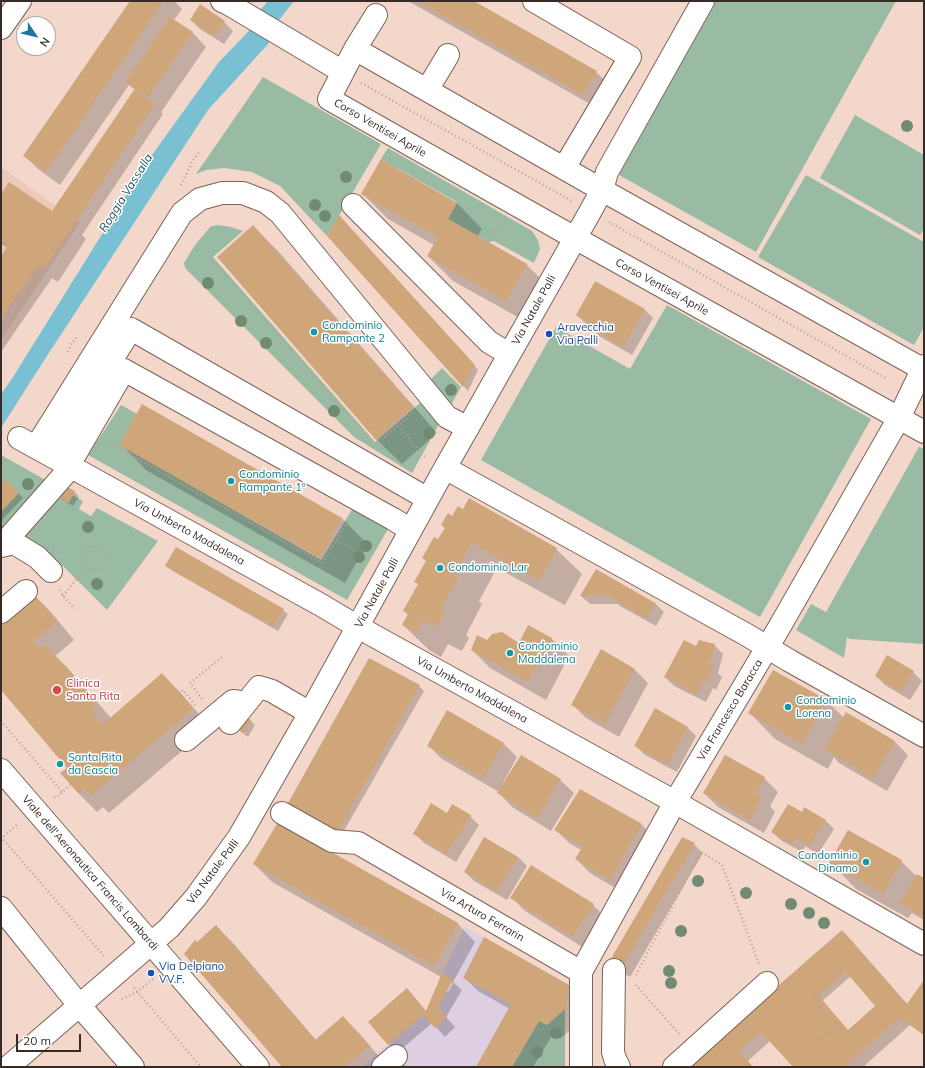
<!DOCTYPE html>
<html>
<head>
<meta charset="utf-8">
<style>
  body { margin:0 }
  #map { position:relative; width:925px; height:1068px; overflow:hidden; background:#f4d7cb; font-family:Mulish,sans-serif }
  canvas { display:block }
  .frame { position:absolute; inset:0; border:2px solid #362b26; pointer-events:none }
  .north { position:absolute; left:16px; top:16px; width:40px; height:40px; box-sizing:border-box; background:#fff; border:1px solid #afaaa8; border-radius:50%; rotate:125deg; font-size:11px; font-weight:700; line-height:16px; text-align:center; color:#362b26 }
  .north::after { content:''; display:block; margin:auto; width:14px; height:18px; background:#2770a4; clip-path:polygon(50% 0,100% 100%,50% 72%,0 100%) }
  .scale { position:absolute; left:16px; top:1034px; width:65px; height:18px; box-sizing:border-box; border:2px solid #362b26; border-top:0; padding-left:5px; font-size:12px; line-height:14px; white-space:nowrap; color:#362b26; -webkit-text-stroke:3px #fff; paint-order:stroke }
</style>
</head>
<body>
<div id="map">
<canvas width="925" height="1068"></canvas>
<div class="frame"></div>
<div class="north">N</div>
<div class="scale">20 m</div>
</div>
<script>
const context = document.querySelector('canvas').getContext('2d');
context.lineJoin = 'round';
function fill(path, color) {
  context.fillStyle = color;
  context.fill(path, 'evenodd');
}
function shape(rows) {
  const path = new Path2D();
  for (const r of rows) {
    if (r.length === 3) {
      path.moveTo(r[0] + r[2], r[1]);
      path.arc(r[0], r[1], r[2], 0, 2 * Math.PI);
      continue;
    }
    path.moveTo(r[0], r[1]);
    for (let i = 2; i < r.length; i += 2) path.lineTo(r[i], r[i + 1]);
  }
  return path;
}
function stroke(path, color, width, dash) {
  context.strokeStyle = color;
  context.lineWidth = width;
  context.lineCap = dash ? 'butt' : 'round';
  context.setLineDash(dash || []);
  context.stroke(path);
}
function drawText(font, color, halo, rows, align = 'center') {
  context.font = font + ' Mulish,sans-serif';
  context.lineWidth = 3;
  context.setLineDash([]);
  context.textBaseline = 'middle';
  context.strokeStyle = halo;
  context.fillStyle = color;
  for (const [text, x, y, turn = 0] of rows) {
    context.save();
    context.translate(x, y);
    context.rotate((+turn || 0) * Math.PI / 180);
    context.textAlign = isNaN(turn) ? turn : align;
    if (halo) context.strokeText(text, 0, 0);
    context.fillText(text, 0, 0);
    context.restore();
  }
}
const built = shape([
  [1,167,80,223,1,340]
]);
const education = shape([
  [465,927,569,985,565,1009,565,1067,361,1067,426,1011,442,973]
]);
const green = shape([
  [715,1,896,1,756,252,619,175],
  [263,77,381,144,327,236,280,186,252,172,224,168,206,170,196,174],
  [855,115,924,155,924,229,920,235,820,178],
  [388,148,532,231,538,240,540,249,534,263,494,241,488,242,448,219,457,202,381,159],
  [806,175,924,242,924,327,914,345,758,257],
  [218,225,231,227,243,231,213,257,375,442,420,403,439,424,412,473,354,437,185,268,184,263,195,245,211,226],
  [667,305,871,419,760,617,481,460,556,327,630,369],
  [442,368,461,387,451,405,430,380],
  [121,405,137,414,120,445,321,560,353,508,388,529,347,600,88,455],
  [919,447,924,449,924,644,850,639,847,637,844,658,796,630,811,604,826,612],
  [1,455,83,501,79,509,91,516,97,508,158,541,107,610,60,563,42,551,1,538],
  [565,1009,565,1067,512,1067,539,1021,547,1025]
]);
const water = shape([
  [268,1,294,1,279,20,269,43,208,110,43,362,1,428,1,394,13,377,147,162,219,62,248,32,261,9]
]);
const shadow = shape([
  [131,1,174,1,182,9,174,20,193,33,206,47,161,112,163,114,82,235,86,239,58,282,52,278,1,352,1,258,8,248,1,244,1,195,53,212,135,90,129,85,60,185,38,169,24,155],
  [408,1,472,1,596,72,610,85,597,108],
  [191,20,224,22,233,31,224,44,200,29],
  [381,161,457,203,482,229,477,237,527,265,552,290,532,325,453,281,428,256,434,245,388,219,363,194],
  [343,221,478,370,468,391,328,235],
  [253,226,278,251,437,433,402,464,376,439],
  [644,309,653,318,632,355,599,336,590,327,590,326,586,324,577,315],
  [121,444,342,518,367,544,345,583,146,470],
  [6,481,23,498,1,521,1,487],
  [64,486,75,492,79,497,73,506,63,500,58,496],
  [452,517,556,549,582,574,565,605,497,568,479,601,482,604,466,635,469,638,462,651,448,644,441,657,429,650,403,625,408,615,405,611,419,585,415,582],
  [166,566,283,610,288,614,278,631,171,570],
  [596,571,655,603,664,612,656,626,620,606,618,604,590,604,581,596],
  [32,593,50,611,74,640,55,656,66,666,111,718,162,674,180,692,210,727,109,813,103,807,97,812,79,794,68,768,1,689],
  [552,639,569,656,546,700,490,668,472,650,487,642,519,644],
  [714,645,723,654,718,673,722,677,716,690,713,688,706,702,674,686,665,677,697,648],
  [370,659,419,686,424,691,341,836,292,809],
  [635,670,648,683,619,737,586,718,572,704],
  [774,671,827,701,844,718,894,741,908,755,887,791,839,763,834,757,828,769,775,739,750,713],
  [913,672,922,681,910,700,885,685,876,676],
  [448,711,504,744,517,757,503,783,504,784,560,780,574,793,551,831,512,807,499,793,499,792,442,759,428,745],
  [243,717,251,721,255,725,248,737,241,732,237,728],
  [687,727,696,736,677,772,645,755,636,746],
  [726,756,764,778,778,792,770,806,775,812,764,833,718,807,704,793],
  [580,790,642,825,655,839,624,893,590,873,576,859,581,850,569,843,556,830],
  [448,814,470,816,479,825,456,862,424,843,415,834],
  [802,814,825,820,834,829,818,854,805,846,802,852,782,841,772,832],
  [694,844,703,853,630,977,619,971],
  [518,857,527,866,507,900,474,881,465,872],
  [901,861,917,877,924,879,924,920,912,913,908,918,856,889,831,863],
  [254,864,458,924,475,942,453,982,462,990,446,1017,455,1027,445,1037,432,1023,397,1053,369,1022,427,1012,441,977,272,882],
  [451,983,453,983,448,992,446,991],
  [511,897,593,905,607,919,587,950,525,911],
  [216,926,234,944,316,1040,343,1017,361,1035,386,1065,383,1067,283,1067,197,943],
  [842,931,851,940,908,1005,924,981,924,1035,910,1025,863,1067,794,1067,771,1040,748,1061,753,1067,687,1067],
  [851,976,877,1006,848,1031,822,1001],
  [464,977,569,986,583,1000,579,1023,561,1038,553,1034,533,1067,477,1067,510,1009,478,991],
  [403,1064,407,1067,399,1067]
]);
const building = shape([
  [130,1,164,1,46,172,23,156],
  [417,1,474,1,597,71,583,95],
  [200,4,225,21,214,36,190,20],
  [170,17,193,32,148,98,125,82],
  [134,90,155,104,44,269,38,265,1,319,1,256,8,245,1,240,1,194,9,182,52,211],
  [381,159,457,203,448,219,527,264,506,301,427,256,438,237,361,194],
  [339,215,475,365,463,387,327,236],
  [253,225,413,407,376,440,217,257],
  [595,281,645,309,623,347,589,327,590,324,576,315],
  [142,404,342,518,320,558,119,445],
  [6,480,19,493,1,512,1,485],
  [64,485,75,491,69,503,57,496],
  [469,498,557,548,539,581,472,543,454,575,458,578,441,609,445,612,436,627,423,620,416,633,402,625,408,614,403,611,418,584,414,582,426,561,422,558,434,537,438,539,445,528,441,525,448,513,452,516,458,506,463,509],
  [176,547,284,609,273,627,165,566],
  [596,569,655,603,646,618,610,597,613,595,580,596],
  [32,592,57,622,33,642,37,646,48,647,95,701,92,711,103,724,162,673,193,709,91,796,85,789,79,794,60,773,67,768,1,690,1,618],
  [528,625,552,638,528,682,471,650,477,635,487,640,492,634,502,632,519,643],
  [684,640,696,646,699,640,715,644,709,665,713,667,707,682,704,680,696,694,664,677],
  [601,649,635,669,605,724,571,705],
  [887,655,914,671,901,692,875,676],
  [369,658,420,685,337,833,287,805],
  [773,670,827,700,802,744,748,713],
  [655,708,688,727,668,764,634,746],
  [447,710,504,743,484,778,427,746],
  [846,712,895,741,873,778,824,749],
  [243,715,251,720,243,733,235,728],
  [521,755,561,779,537,818,497,793],
  [725,755,765,777,756,794,762,797,750,820,703,793],
  [580,789,642,824,610,880,575,859,583,846,554,830],
  [431,803,447,813,452,804,471,815,447,854,413,834],
  [788,804,802,812,804,807,826,820,809,846,796,838,792,844,771,832],
  [278,822,458,923,434,966,253,864],
  [848,830,902,860,883,894,829,863],
  [484,837,518,857,497,892,464,872],
  [682,837,695,843,621,969,609,962],
  [531,865,594,904,573,937,510,898],
  [917,874,924,878,924,917,900,903],
  [216,925,315,1040,343,1016,369,1046,344,1067,282,1067,184,954,195,940,197,942],
  [842,930,907,1004,924,980,924,1035,900,1018,844,1067,793,1067,761,1032,739,1051,753,1067,685,1067],
  [846,972,875,1006,848,1030,819,996],
  [484,937,569,985,565,1009,547,1025,539,1021,512,1067,476,1067,511,1004,463,978],
  [442,973,453,980,438,1007,447,1017,435,1028,423,1015,388,1045,368,1022,407,988,426,1011]
]);
const path = shape([
  [361,83,572,201],
  [181,185,192,162,200,151],
  [609,222,887,379],
  [488,242,501,220],
  [211,259,369,438],
  [68,352,71,344,77,337],
  [398,426,424,456,427,458],
  [106,441,322,563,349,519],
  [376,445,414,412],
  [337,540,370,559],
  [94,558,12],
  [60,590,63,596,75,609],
  [63,596,86,567],
  [179,694,183,690,195,705],
  [202,699,190,683,222,657],
  [1,721,62,792],
  [54,797,57,797,70,785],
  [1,837,104,956],
  [1,839,19,823],
  [841,971,812,997,843,1031],
  [636,975,701,852,722,865,759,964],
  [636,985,679,1034],
  [134,988,201,1067],
  [122,999,137,992,153,979],
  [819,1040,837,1025],
  [848,1067,901,1021]
]);
const minor = shape([
  [222,1,227,3,343,72],
  [534,1,630,57,564,168],
  [376,15,355,49,329,99,575,238,924,432],
  [1,28,20,1],
  [355,49,602,190,924,370],
  [427,90,448,55],
  [353,205,489,342,509,354],
  [19,438,321,605,358,627,675,802,924,944],
  [36,447,182,213,200,199,222,193,243,193,266,202,280,213,447,417,468,428],
  [52,456,131,329,428,499],
  [67,465,76,453,124,370,393,519,411,530],
  [445,468,747,635,790,661,924,736],
  [5,545,12,534,71,467],
  [1,546,14,543,37,557,51,571],
  [1,612,26,591],
  [230,723,259,687,272,691,310,713],
  [186,740,233,701,240,702],
  [1,770,258,1067],
  [282,813,332,841,358,843,581,972],
  [1,908,79,1005,133,1067],
  [614,970,613,1052,615,1059,619,1067],
  [8,1067,169,928,196,897,239,837,310,713,445,468,590,212,602,190,607,172,703,1],
  [383,1067,396,1056],
  [581,1067,581,972,675,802,780,626,899,418,924,366],
  [674,1067,767,983]
]);
const trees = [
  [907,126],
  [346,177],
  [315,205],
  [325,216],
  [208,283],
  [241,321],
  [266,343],
  [451,390],
  [334,411],
  [429,433],
  [28,484],
  [88,527],
  [366,546],
  [359,557],
  [97,584],
  [698,881],
  [746,893],
  [791,904],
  [809,913],
  [824,923],
  [681,931],
  [669,971],
  [671,983],
  [556,1033],
  [537,1052]
];
const markers = [
  [314,332,4,"#0f9aa8"],
  [549,334,4,"#1a4fb4"],
  [231,481,4,"#0f9aa8"],
  [440,568,4,"#0f9aa8"],
  [510,653,4,"#0f9aa8"],
  [57,690,5,"#e0444e"],
  [788,707,4,"#0f9aa8"],
  [60,764,4,"#0f9aa8"],
  [866,862,4,"#0f9aa8"],
  [151,973,4,"#1a4fb4"]
];
const streetNames = [
  ["Corso Ventisei Aprile",380,128,30],
  ["Corso Ventisei Aprile",662,287,29],
  ["Via Natale Palli",534,310,-61],
  ["Via Umberto Maddalena",189,532,29],
  ["Via Natale Palli",377,593,-61],
  ["Via Umberto Maddalena",472,690,29],
  ["Via Francesco Baracca",730,710,-59],
  ["Via Natale Palli",213,872,-53],
  ["Viale dell'Aeronautica Francis Lombardi",90,873,49],
  ["Via Arturo Ferrarin",482,915,30]
];
const cultureNames = [
  ["Condominio",322,326],
  ["Rampante 2",322,339],
  ["Condominio",239,475],
  ["Rampante 1º",239,488],
  ["Condominio Lar",448,568],
  ["Condominio",518,647],
  ["Maddalena",518,660],
  ["Condominio",796,701],
  ["Lorena",796,714],
  ["Santa Rita",68,758],
  ["da Cascia",68,771],
  ["Condominio",858,856,"right"],
  ["Dinamo",858,869,"right"]
];
const transitNames = [
  ["Aravecchia",557,328],
  ["Via Palli",557,341],
  ["Via Delpiano",159,967],
  ["VV.F.",159,980]
];
const healthNames = [
  ["Clinica",66,684],
  ["Santa Rita",66,697]
];
const waterNames = [
  ["Roggia Vassalla",126,193,-58]
];
fill(built, '#edc9ba');
fill(education, '#ddcee1');
fill(green, '#99bba4');
fill(water, '#79c0d3');
fill(shadow, '#0003');
fill(building, '#cfa67a');
stroke(minor, '#7b6358', 24);
stroke(path, '#b7a096', 2.5, [1, 3]);
stroke(minor, '#fff', 22);
context.fillStyle = '#718a72';
for (const [x, y] of trees) {
  context.beginPath();
  context.arc(x, y, 6, 0, 2 * Math.PI);
  context.fill();
}
for (const [x, y, r, color] of markers) {
  const dot = new Path2D();
  dot.arc(x, y, r, 0, 2 * Math.PI);
  context.fillStyle = color;
  context.fill(dot);
  stroke(dot, '#fff', 1.5);
}
drawText('11px', '#362b26', '#fff', streetNames);
drawText('11px', '#0d838f', '#fff', cultureNames, 'left');
drawText('11px', '#164399', '#fff', transitNames, 'left');
drawText('11px', '#be3a42', '#fff', healthNames, 'left');
drawText('italic 12px', '#1b5764', '#fff', waterNames);
</script>
</body>
</html>
